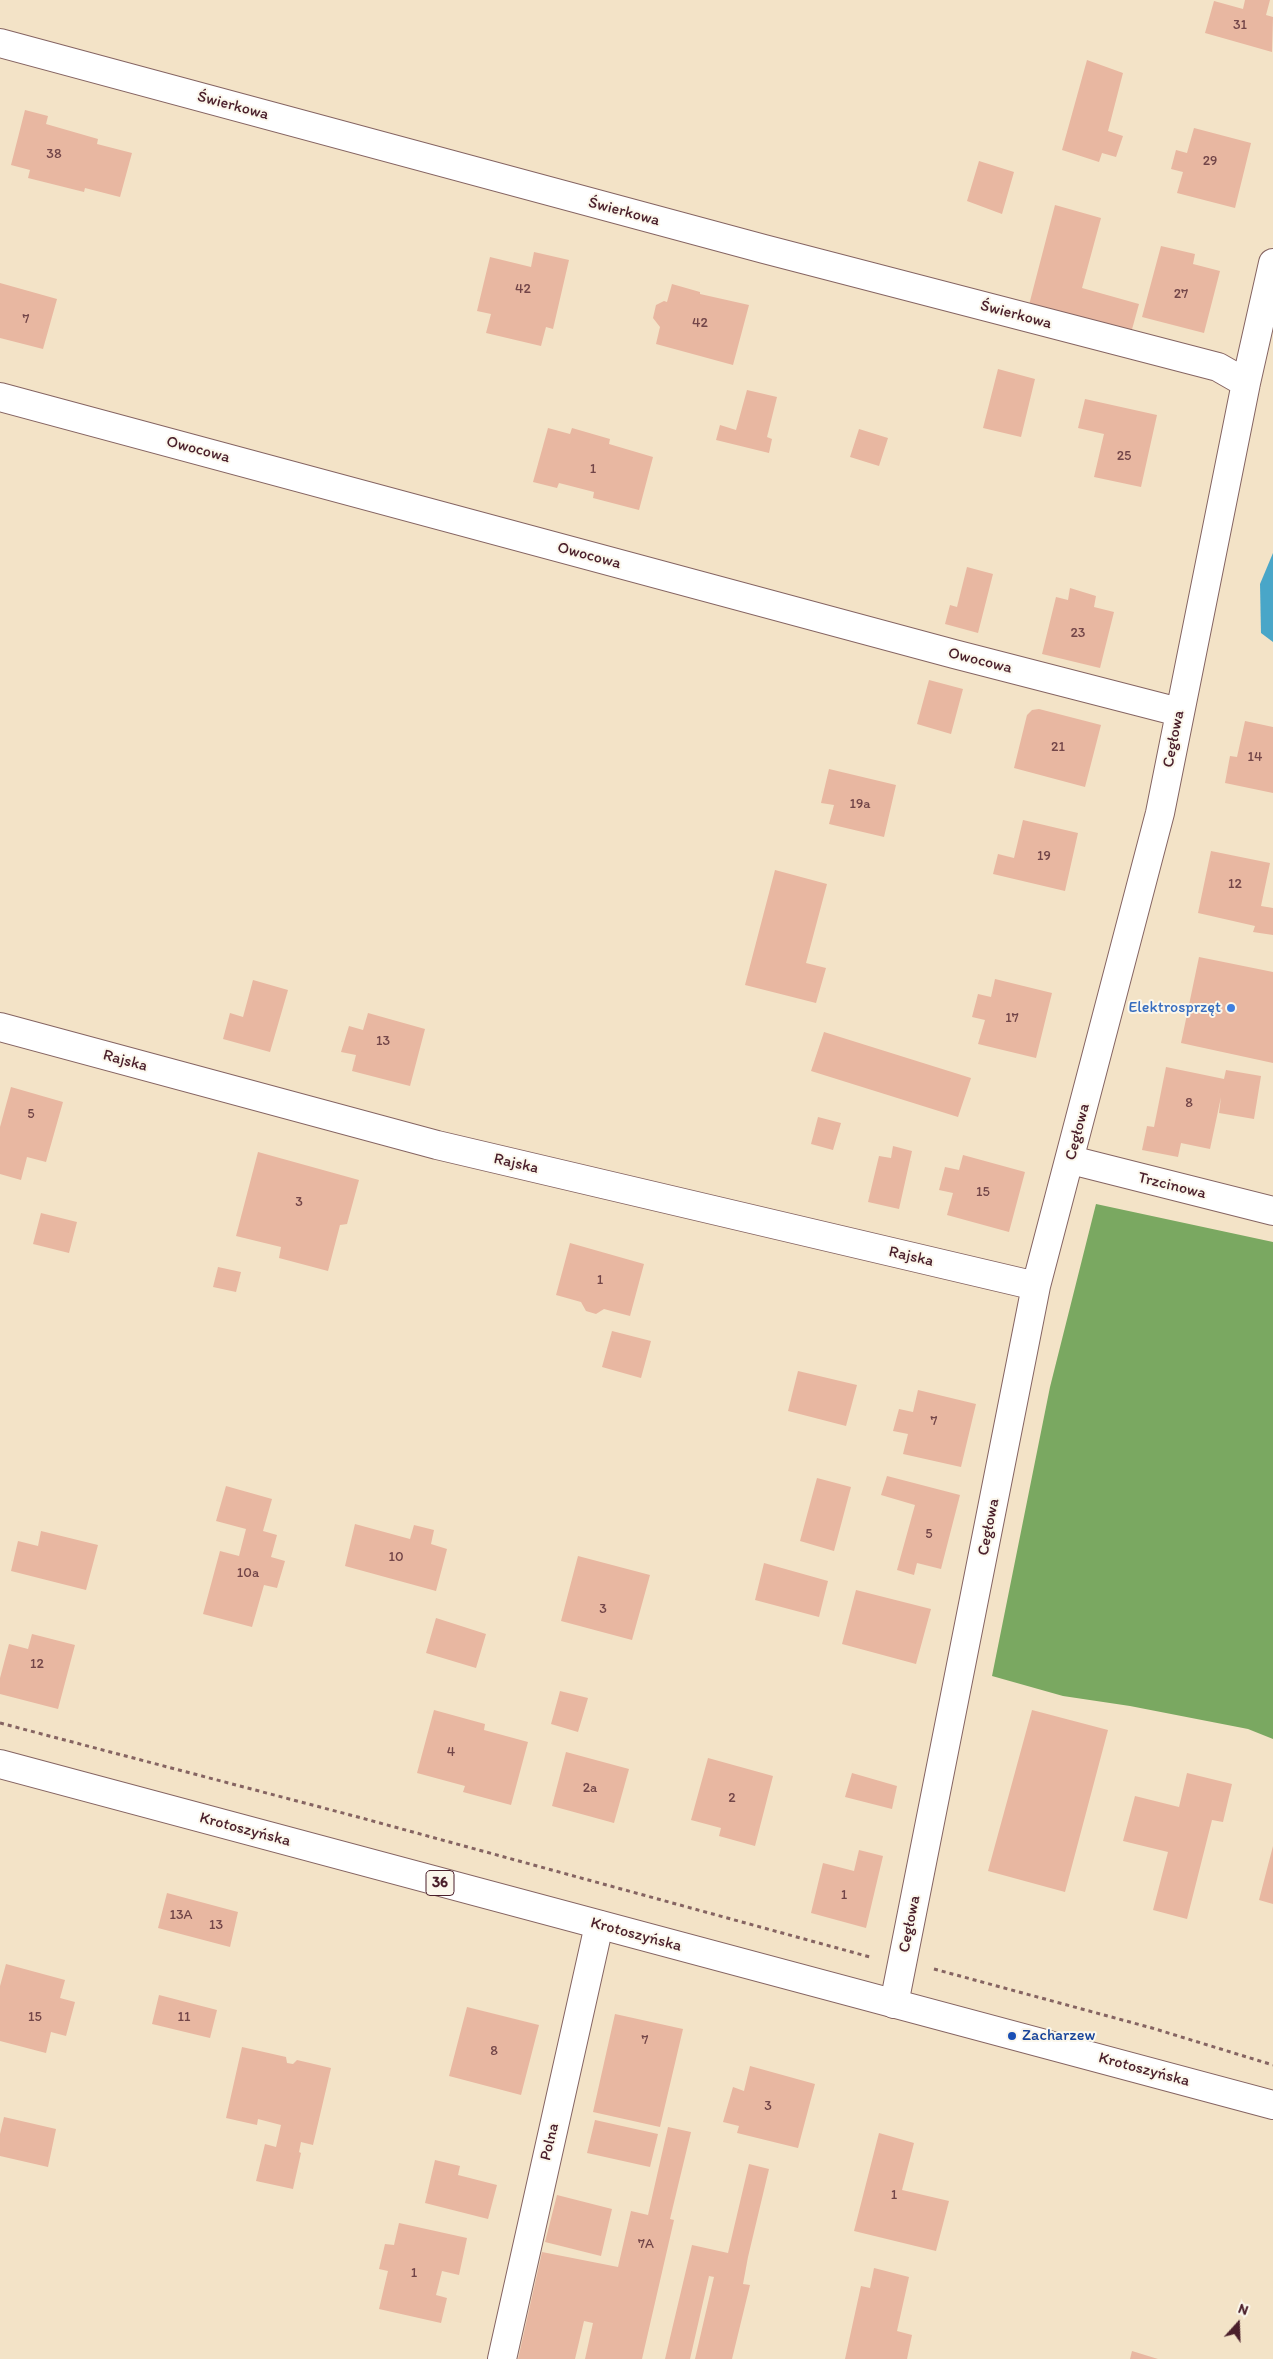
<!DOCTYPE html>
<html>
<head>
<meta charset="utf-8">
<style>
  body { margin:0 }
  #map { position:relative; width:1273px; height:2359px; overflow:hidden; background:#f3e3c7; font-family:Itim,sans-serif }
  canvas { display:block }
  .north { position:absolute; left:1213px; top:2299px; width:50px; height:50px; -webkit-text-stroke:4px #fbf7ec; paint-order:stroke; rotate:20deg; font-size:14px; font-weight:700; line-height:20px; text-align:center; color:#4a1f2b }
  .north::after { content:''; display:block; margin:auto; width:18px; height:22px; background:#4a1f2b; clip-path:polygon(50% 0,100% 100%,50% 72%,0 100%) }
</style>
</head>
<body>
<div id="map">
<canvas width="1273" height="2359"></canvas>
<div class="north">N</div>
</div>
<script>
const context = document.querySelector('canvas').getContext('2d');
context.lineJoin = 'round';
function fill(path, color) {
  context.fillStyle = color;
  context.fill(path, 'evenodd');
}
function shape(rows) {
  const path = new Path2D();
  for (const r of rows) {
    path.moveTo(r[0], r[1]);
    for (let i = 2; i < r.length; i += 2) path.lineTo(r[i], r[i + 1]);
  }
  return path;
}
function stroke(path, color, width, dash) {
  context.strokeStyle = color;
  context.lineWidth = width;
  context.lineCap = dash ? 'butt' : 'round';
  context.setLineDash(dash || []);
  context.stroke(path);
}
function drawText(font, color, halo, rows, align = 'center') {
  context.font = font + ' Itim,sans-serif';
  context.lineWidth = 4;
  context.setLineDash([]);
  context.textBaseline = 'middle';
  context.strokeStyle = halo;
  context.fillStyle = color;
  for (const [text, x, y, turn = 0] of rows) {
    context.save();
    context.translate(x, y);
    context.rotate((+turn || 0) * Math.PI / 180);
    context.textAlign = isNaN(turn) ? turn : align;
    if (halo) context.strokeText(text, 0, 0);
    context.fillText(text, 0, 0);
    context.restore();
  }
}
const forest = shape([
  [1096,1204,1273,1242,1273,1739,1248,1729,1130,1706,1063,1696,992,1676,1050,1387]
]);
const water = shape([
  [1273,553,1273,642,1261,633,1260,584]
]);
const building = shape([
  [1245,0,1270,0,1266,15,1273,17,1272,52,1205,33,1214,1,1243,9],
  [1087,60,1123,73,1108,131,1123,136,1116,157,1102,153,1099,162,1062,150],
  [25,110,48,116,46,124,98,139,97,144,132,153,120,197,85,188,84,192,28,178,30,170,11,165],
  [1194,128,1251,143,1235,208,1177,193,1183,172,1171,169,1176,150,1187,153],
  [979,161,1014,172,1002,214,967,201],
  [1055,205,1101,218,1082,288,1139,304,1131,333,1029,305],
  [1161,246,1195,254,1193,264,1220,271,1204,333,1142,317],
  [534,252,569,260,553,329,546,327,541,346,486,333,491,314,477,311,490,257,531,267],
  [0,283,57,299,43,349,0,338],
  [672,284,700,292,700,294,749,305,733,365,656,344,660,327,653,318,656,305,664,301,667,302],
  [998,369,1035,379,1021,437,983,428],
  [747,390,777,397,767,437,772,439,769,453,716,440,720,425,736,430],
  [1085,399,1157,415,1141,487,1094,477,1104,434,1078,428],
  [548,428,570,434,572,428,610,439,609,444,653,457,639,510,593,498,594,492,559,483,557,488,533,482],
  [859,429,888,438,879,466,850,457],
  [967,567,993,574,978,633,945,624,950,605,957,607],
  [1070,588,1096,596,1094,607,1114,612,1100,668,1042,654,1056,597,1068,600],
  [929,680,963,689,951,734,917,724],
  [1039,709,1101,725,1085,787,1014,768,1027,715,1032,710],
  [1245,721,1273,727,1273,793,1225,783,1230,756,1237,757],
  [829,769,896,785,884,837,829,824,834,805,821,803],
  [1023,820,1078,833,1065,891,993,874,998,854,1014,858],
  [1211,851,1270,863,1261,906,1273,908,1273,935,1253,932,1255,926,1198,913],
  [775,870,827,884,806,963,826,968,816,1003,745,985],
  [1199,957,1273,972,1273,1063,1181,1043],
  [995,979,1052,993,1036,1058,978,1044,985,1020,972,1017,978,994,991,997],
  [253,980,288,990,270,1052,223,1039,230,1013,243,1017],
  [368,1013,425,1029,410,1086,352,1071,356,1055,341,1052,349,1026,363,1030],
  [824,1032,971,1078,958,1117,811,1071],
  [1166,1067,1224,1079,1226,1070,1261,1076,1254,1119,1219,1113,1221,1097,1210,1149,1181,1143,1178,1157,1142,1150,1147,1126,1154,1127],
  [11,1087,63,1102,46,1162,27,1157,21,1180,0,1174,0,1127],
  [818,1117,841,1123,833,1150,811,1144],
  [893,1146,912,1151,899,1209,868,1202,879,1156,891,1158],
  [258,1152,359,1180,347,1224,340,1225,328,1271,279,1258,281,1247,236,1236],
  [963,1155,1025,1172,1009,1232,947,1215,953,1193,939,1190,945,1167,959,1170],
  [41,1213,77,1222,69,1253,33,1244],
  [570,1243,644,1264,630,1316,604,1309,596,1314,586,1311,581,1302,556,1295],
  [218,1267,241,1272,236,1292,213,1287],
  [612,1331,651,1341,641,1378,602,1367],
  [798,1371,857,1385,846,1426,788,1411],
  [918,1390,976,1404,961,1467,903,1454,908,1434,893,1431,899,1409,913,1412],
  [887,1476,960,1495,941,1569,917,1563,914,1575,897,1570,915,1505,881,1495],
  [817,1478,851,1487,834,1551,800,1541],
  [226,1486,272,1499,263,1531,277,1535,271,1557,285,1561,277,1588,264,1585,252,1627,203,1614,220,1551,239,1556,246,1529,216,1521],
  [355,1524,410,1539,414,1525,434,1530,431,1544,447,1549,436,1591,345,1566],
  [41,1531,98,1545,86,1590,11,1571,18,1541,38,1546],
  [578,1556,650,1575,632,1640,561,1621],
  [764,1563,828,1581,819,1617,755,1600],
  [856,1590,931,1609,916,1664,842,1644],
  [436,1618,486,1634,476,1668,426,1653],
  [32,1634,75,1645,58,1709,0,1694,0,1678,9,1644,28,1649],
  [560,1691,588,1698,578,1732,551,1724],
  [434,1710,485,1724,484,1730,528,1742,511,1805,463,1792,465,1786,417,1773],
  [1032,1710,1108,1730,1065,1892,988,1871],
  [566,1752,629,1769,614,1823,552,1806],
  [708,1758,773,1776,755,1846,719,1836,721,1828,691,1820],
  [852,1773,897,1786,892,1809,845,1797],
  [1187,1773,1232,1784,1223,1822,1212,1820,1187,1919,1153,1910,1168,1852,1123,1841,1135,1796,1179,1807],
  [1273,1846,1273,1904,1259,1900],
  [859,1850,883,1856,866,1928,811,1913,823,1863,854,1871],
  [167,1893,238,1912,230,1947,158,1928],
  [6,1964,65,1980,60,1998,75,2002,66,2036,51,2032,46,2053,0,2041,0,1986],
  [159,1995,217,2010,210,2038,152,2024],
  [467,2007,539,2025,521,2095,449,2076],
  [615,2014,683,2029,660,2127,593,2112],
  [242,2047,286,2057,287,2063,293,2064,297,2060,331,2068,313,2145,301,2142,299,2152,301,2153,293,2189,256,2181,265,2144,276,2147,281,2125,258,2119,257,2125,226,2118],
  [750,2066,815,2084,798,2148,737,2133,739,2126,723,2122,733,2087,744,2091],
  [4,2117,56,2129,48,2167,0,2156,0,2134],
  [595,2120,658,2134,650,2167,587,2153],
  [668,2127,691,2132,670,2219,674,2220,642,2359,585,2359,593,2323,584,2321,575,2359,518,2359,542,2252,618,2267,631,2211,648,2215],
  [879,2133,914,2143,902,2190,949,2201,936,2251,854,2231],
  [435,2160,460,2166,458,2175,497,2185,488,2219,425,2203],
  [749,2164,769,2169,748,2257,743,2284,750,2285,732,2359,695,2359,714,2277,709,2276,690,2359,665,2359,692,2245,728,2253],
  [557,2195,612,2209,601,2256,545,2242],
  [399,2223,467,2238,459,2275,442,2271,436,2295,447,2298,441,2323,379,2309,388,2271,379,2269,385,2244,394,2245],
  [874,2268,909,2277,897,2331,912,2335,907,2359,845,2359,861,2286,870,2288],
  [1132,2351,1158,2359,1130,2359]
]);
const path = shape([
  [0,1723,358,1817,870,1957],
  [934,1969,1152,2028,1273,2065]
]);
const minor = shape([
  [0,43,764,249,1218,367,1246,383],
  [0,397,954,654,1179,712],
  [0,1027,437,1145,1036,1286],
  [1071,1160,1273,1211],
  [894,2004,1036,1286,1160,813,1246,383,1273,263],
  [502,2359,599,1925]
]);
const major = shape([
  [0,1764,1273,2105]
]);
const markers = [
  [1231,1008,5,"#3f7fe0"],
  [1012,2036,5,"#1a4fb4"]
];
const numberNames = [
  ["31",1240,25],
  ["38",54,154],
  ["29",1210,161],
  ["42",523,289],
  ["27",1181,294],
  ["7",26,319],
  ["42",700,323],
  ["25",1124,456],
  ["1",593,469],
  ["23",1078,633],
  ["21",1058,747],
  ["14",1255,757],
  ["19a",860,804],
  ["19",1044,856],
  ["12",1235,884],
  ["17",1012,1018],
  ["13",383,1041],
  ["8",1189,1103],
  ["5",31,1114],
  ["15",983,1192],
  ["3",299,1202],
  ["1",600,1280],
  ["7",934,1421],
  ["5",929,1534],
  ["10",396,1557],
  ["10a",248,1573],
  ["3",603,1609],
  ["12",37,1664],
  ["4",451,1752],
  ["2a",590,1788],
  ["2",732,1798],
  ["1",844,1895],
  ["13A",181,1915],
  ["13",216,1925],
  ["15",35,2017],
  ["11",184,2017],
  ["7",645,2040],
  ["8",494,2051],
  ["3",768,2106],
  ["1",894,2195],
  ["7A",646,2244],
  ["1",414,2273]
];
const shields = [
  [440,1883,28]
];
const shieldNames = [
  ["36",440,1883]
];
const streetNames = [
  ["Świerkowa",233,106,15],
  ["Świerkowa",624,212,15],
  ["Świerkowa",1016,315,15],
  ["Owocowa",198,450,15],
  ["Owocowa",589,556,15],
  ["Owocowa",980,661,14],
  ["Cegłowa",1174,739,-79],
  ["Rajska",125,1061,15],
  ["Cegłowa",1078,1132,-76],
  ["Rajska",516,1164,13],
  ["Trzcinowa",1172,1186,14],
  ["Rajska",911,1257,13],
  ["Cegłowa",989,1527,-79],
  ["Krotoszyńska",245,1830,15],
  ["Cegłowa",910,1924,-79],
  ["Krotoszyńska",636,1935,15],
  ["Krotoszyńska",1144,2070,15],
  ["Polna",550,2142,-77]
];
const shopNames = [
  ["Elektrosprzęt",1221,1008]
];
const transitNames = [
  ["Zacharzew",1022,2036]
];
fill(forest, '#7aa861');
fill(water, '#49a6c8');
fill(building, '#e8b7a1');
stroke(minor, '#856462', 30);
stroke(major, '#856462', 30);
stroke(path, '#856462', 3, [4, 4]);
stroke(minor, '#fff', 28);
stroke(major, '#fff', 28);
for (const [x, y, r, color] of markers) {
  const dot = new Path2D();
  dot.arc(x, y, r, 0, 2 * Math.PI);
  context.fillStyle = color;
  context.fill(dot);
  stroke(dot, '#fbf7ec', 2);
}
drawText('14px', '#724548', null, numberNames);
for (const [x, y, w] of shields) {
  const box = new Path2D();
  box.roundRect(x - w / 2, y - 12.5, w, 25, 4);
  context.fillStyle = '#fbf7ec';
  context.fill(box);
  stroke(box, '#4a1f2b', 1);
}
drawText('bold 15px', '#4a1f2b', null, shieldNames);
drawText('16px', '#4a1f2b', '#fbf7ec', streetNames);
drawText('16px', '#366cbe', '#fbf7ec', shopNames, 'right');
drawText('16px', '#164399', '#fbf7ec', transitNames, 'left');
</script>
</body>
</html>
